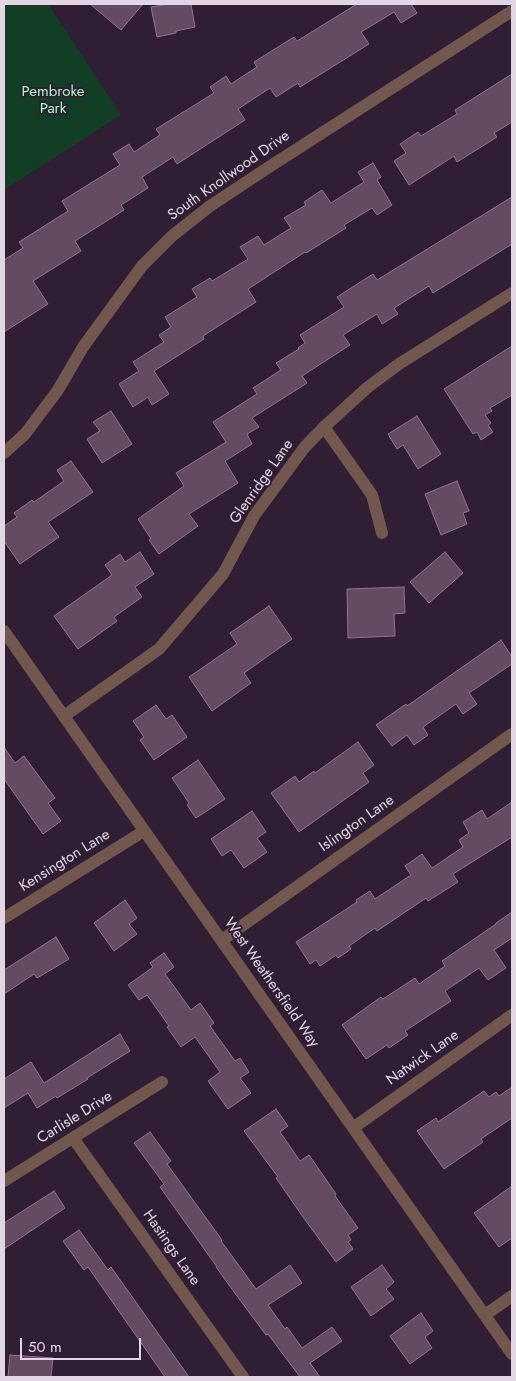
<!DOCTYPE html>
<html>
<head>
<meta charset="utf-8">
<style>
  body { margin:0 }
  #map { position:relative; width:516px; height:1381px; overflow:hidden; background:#301e34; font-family:Jost,sans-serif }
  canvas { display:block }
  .frame { position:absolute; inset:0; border:5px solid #e2d6e5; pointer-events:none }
  .scale { position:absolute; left:20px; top:1338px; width:121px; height:22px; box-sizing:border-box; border:2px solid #e2d6e5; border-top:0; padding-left:6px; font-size:15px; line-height:18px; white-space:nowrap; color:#e2d6e5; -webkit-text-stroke:4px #301e34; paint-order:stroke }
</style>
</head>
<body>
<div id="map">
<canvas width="516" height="1381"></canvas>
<div class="frame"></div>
<div class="scale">50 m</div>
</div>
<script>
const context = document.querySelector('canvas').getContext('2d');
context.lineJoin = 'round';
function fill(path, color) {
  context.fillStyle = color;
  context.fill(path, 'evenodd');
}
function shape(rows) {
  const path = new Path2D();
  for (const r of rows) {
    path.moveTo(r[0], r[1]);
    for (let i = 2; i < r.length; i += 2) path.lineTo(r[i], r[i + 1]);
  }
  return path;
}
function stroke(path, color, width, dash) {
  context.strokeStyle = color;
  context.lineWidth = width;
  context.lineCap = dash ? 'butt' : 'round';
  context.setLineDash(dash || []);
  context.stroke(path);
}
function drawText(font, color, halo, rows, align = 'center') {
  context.font = font + ' Jost,sans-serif';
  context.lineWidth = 4;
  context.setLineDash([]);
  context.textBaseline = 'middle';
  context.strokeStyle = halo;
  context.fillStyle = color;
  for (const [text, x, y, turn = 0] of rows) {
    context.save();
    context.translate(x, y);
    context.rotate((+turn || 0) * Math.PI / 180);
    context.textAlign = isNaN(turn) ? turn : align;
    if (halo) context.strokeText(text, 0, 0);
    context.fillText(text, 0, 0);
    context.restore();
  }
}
const green = shape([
  [4,4,48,4,121,115,4,190]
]);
const building = shape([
  [90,4,143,4,121,30,90,4],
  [168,4,191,4,195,27,176,31,176,33,157,37,151,7,168,4],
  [357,4,411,4,417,13,401,23,394,12,361,32,369,44,300,87,298,83,276,97,270,88,238,109,245,120,177,164,173,157,142,177,148,188,121,205,124,210,75,241,81,251,33,281,48,304,4,332,4,260,23,248,19,242,68,211,62,201,120,165,113,154,129,144,134,152,160,135,156,129,214,93,210,87,226,76,231,84,257,67,254,62,294,37,297,41,357,4],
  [512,74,512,122,494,133,497,137,457,162,454,156,409,185,394,161,406,153,400,144,418,132,421,136,457,114,455,110,512,74],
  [373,163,381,177,377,180,392,205,377,215,372,208,344,225,346,228,306,253,305,252,248,289,256,302,203,336,204,339,154,371,169,394,152,405,148,397,133,407,119,384,139,371,133,362,164,342,159,335,171,327,165,317,197,297,192,289,210,278,212,281,248,259,240,247,258,236,264,245,291,228,284,218,306,205,304,202,322,190,331,203,364,182,358,172,373,163],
  [512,197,512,244,433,293,429,286,394,308,398,314,382,324,377,314,343,335,350,345,302,376,307,383,252,418,259,427,247,434,252,444,225,461,238,483,189,514,198,526,159,554,149,540,151,539,138,519,184,486,176,473,226,442,213,422,257,394,253,388,281,370,276,363,299,349,298,348,305,343,300,335,344,307,337,297,373,274,377,280,512,197],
  [512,346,512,395,490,408,492,411,485,415,491,423,488,425,493,432,481,440,477,432,473,434,444,389,512,346],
  [111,411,132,444,102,463,87,439,100,431,93,422,111,411],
  [417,416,441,454,418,469,403,445,397,449,388,434,417,416],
  [71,461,93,492,48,522,59,537,20,564,4,541,4,526,17,517,14,513,32,500,34,502,64,481,57,470,71,461],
  [457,481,469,511,463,513,467,524,441,535,425,494,457,481],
  [140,552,154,574,135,587,142,597,114,617,117,621,78,649,54,616,112,575,105,565,120,554,125,562,140,552],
  [445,552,463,573,429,603,410,582,445,552],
  [404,587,405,613,394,614,395,636,348,638,347,589,404,587],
  [269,606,292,639,244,673,251,683,212,711,189,677,237,644,230,633,269,606],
  [501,640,512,657,512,664,469,693,477,704,463,714,456,704,423,727,428,735,414,745,407,735,392,746,376,725,406,704,407,706,501,640],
  [156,705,166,719,172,715,187,737,154,760,140,740,144,737,133,721,156,705],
  [358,742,374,765,363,773,369,782,299,832,271,793,295,776,299,782,314,771,315,773,358,742],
  [4,747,15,763,24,756,55,798,48,803,61,821,43,834,4,779,4,747],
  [198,760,225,799,196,818,187,805,189,803,172,778,198,760],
  [512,802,512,837,453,874,458,882,428,901,426,898,377,931,375,928,349,946,351,949,338,958,336,955,320,966,316,960,310,964,296,942,357,902,356,900,370,891,375,899,411,875,405,866,422,854,432,868,463,847,459,840,469,833,463,822,482,810,487,819,512,802],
  [252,811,266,832,257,838,267,852,244,868,231,850,222,856,211,839,252,811],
  [125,900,137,918,129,924,137,934,114,951,94,923,125,900],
  [512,912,512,938,494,950,506,968,488,980,479,968,445,991,451,1001,405,1031,408,1035,389,1048,387,1045,366,1059,342,1025,381,997,383,999,415,978,419,984,445,966,442,961,496,924,496,923,512,912],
  [56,937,69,959,37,978,34,974,4,994,4,970,56,937],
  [164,953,174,967,165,974,191,1010,200,1003,214,1023,210,1026,235,1061,240,1058,249,1072,240,1078,251,1093,228,1109,208,1081,220,1072,195,1037,181,1047,167,1027,169,1026,147,995,139,1000,128,985,153,967,150,963,164,953],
  [120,1034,130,1051,87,1078,88,1079,57,1098,56,1096,37,1108,28,1093,4,1108,4,1079,31,1062,44,1083,120,1034],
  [512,1087,512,1118,481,1139,483,1142,444,1169,417,1131,436,1118,438,1122,484,1091,489,1097,496,1092,499,1096,512,1087],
  [276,1109,288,1126,280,1132,300,1161,309,1155,336,1194,335,1196,358,1228,348,1235,351,1240,348,1242,353,1249,336,1262,303,1217,276,1178,278,1177,244,1131,276,1109],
  [150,1132,171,1161,167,1164,222,1240,221,1241,256,1289,290,1265,302,1283,268,1305,285,1329,287,1327,302,1348,332,1327,342,1341,310,1363,320,1377,300,1377,268,1334,266,1335,237,1296,216,1267,217,1267,160,1187,164,1184,134,1143,150,1132],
  [512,1186,512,1238,499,1247,474,1213,512,1186],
  [54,1191,65,1208,4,1249,4,1223,54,1191],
  [79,1230,108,1270,111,1267,189,1377,165,1377,88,1267,84,1270,63,1241,79,1230],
  [382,1265,394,1282,386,1289,394,1299,371,1316,351,1287,382,1265],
  [421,1313,433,1331,425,1337,432,1348,410,1364,390,1336,421,1313],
  [10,1355,53,1358,51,1377,8,1377,10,1355]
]);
const minor = shape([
  [324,427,372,495,382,533],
  [4,453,25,434,58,390,83,347,142,266,172,236,210,206,269,167,512,11],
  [4,631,512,1354],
  [64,716,159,649,223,574,254,516,304,448,324,427,368,387,399,364,512,293],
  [4,918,144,831],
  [222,940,512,734],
  [353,1128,512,1015],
  [73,1138,243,1377],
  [4,1181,162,1082],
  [485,1315,512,1296]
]);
const parkNames = [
  ["Pembroke",53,92],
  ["Park",53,109]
];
const streetNames = [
  ["South Knollwood Drive",229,176,-35],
  ["Glenridge Lane",262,482,-55],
  ["Islington Lane",357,824,-35],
  ["Kensington Lane",65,861,-32],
  ["West Weathersfield Way",271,983,55],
  ["Natwick Lane",423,1058,-35],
  ["Carlisle Drive",75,1118,-32],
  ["Hastings Lane",171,1248,55]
];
fill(green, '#113e25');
fill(building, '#654b61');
stroke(building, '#91758c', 1);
stroke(minor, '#71574e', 12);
drawText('15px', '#a5fbc3', '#301e34', parkNames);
drawText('15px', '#e2d6e5', '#301e34', streetNames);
</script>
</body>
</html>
